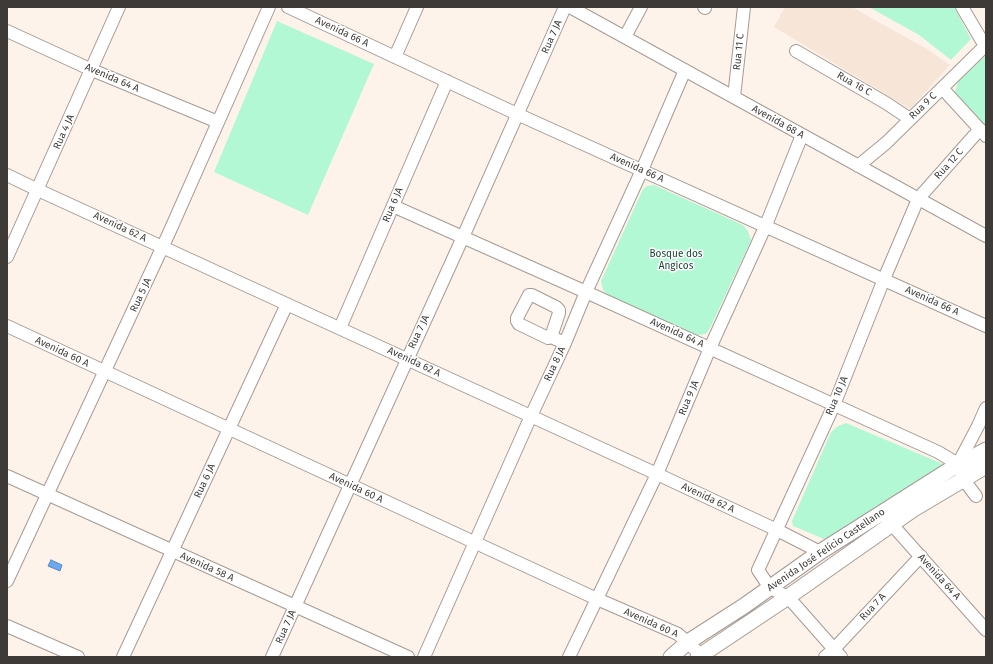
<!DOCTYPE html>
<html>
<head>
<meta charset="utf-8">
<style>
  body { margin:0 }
  #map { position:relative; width:993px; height:664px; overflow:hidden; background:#fef3eb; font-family:"Fira Sans",sans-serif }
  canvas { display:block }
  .frame { position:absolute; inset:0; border:8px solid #3e3a37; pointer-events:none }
</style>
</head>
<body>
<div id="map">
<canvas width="993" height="664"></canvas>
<div class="frame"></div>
</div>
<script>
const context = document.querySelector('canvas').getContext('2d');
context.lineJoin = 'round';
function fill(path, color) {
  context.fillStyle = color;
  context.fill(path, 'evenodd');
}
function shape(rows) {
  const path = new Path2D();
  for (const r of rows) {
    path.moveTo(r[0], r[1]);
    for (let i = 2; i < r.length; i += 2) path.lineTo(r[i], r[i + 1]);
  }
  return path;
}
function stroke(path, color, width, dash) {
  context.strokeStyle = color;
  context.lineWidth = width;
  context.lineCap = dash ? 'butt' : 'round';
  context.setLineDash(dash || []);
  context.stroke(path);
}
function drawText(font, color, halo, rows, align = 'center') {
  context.font = font + ' "Fira Sans",sans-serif';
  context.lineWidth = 3;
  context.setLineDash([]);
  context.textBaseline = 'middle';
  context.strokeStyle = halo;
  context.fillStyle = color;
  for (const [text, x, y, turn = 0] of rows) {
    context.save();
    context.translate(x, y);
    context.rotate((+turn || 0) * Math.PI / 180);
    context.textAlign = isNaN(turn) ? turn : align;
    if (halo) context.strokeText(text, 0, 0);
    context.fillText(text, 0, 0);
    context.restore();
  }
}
const built = shape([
  [785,7,852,7,927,49,950,65,910,109,774,27]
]);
const green = shape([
  [869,7,954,7,971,39,951,60,919,35],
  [277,21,374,64,308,215,214,172],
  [986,55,986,129,956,95,955,91,958,82],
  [654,185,743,225,748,231,751,240,711,326,706,334,697,335,609,296,603,290,601,281,643,189,647,186],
  [846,423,943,464,832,536,824,539,793,526,792,521,831,432,838,426]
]);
const water = shape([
  [51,560,62,565,60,571,48,566,51,560]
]);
const minor = shape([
  [288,7,517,114,986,326],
  [570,7,986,236],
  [704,7,705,8],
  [962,7,985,46],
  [7,31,92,70,218,122],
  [625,37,641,7],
  [796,51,886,103,910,119],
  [395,57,417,7],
  [942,88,986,136],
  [734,97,744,7],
  [858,166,886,143,986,45],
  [7,175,38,190,657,474,777,530,820,552],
  [393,206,586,292,938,452,958,464,964,480,976,496],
  [7,257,119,7],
  [7,326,597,599,678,634,701,655],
  [340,328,447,81],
  [551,337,559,313,559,310,556,307,532,295,529,295,517,318,517,321,519,324,548,338,551,337,565,343],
  [958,464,978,426,986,408],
  [7,476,408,657],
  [887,519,986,630],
  [7,581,169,233,269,7],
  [7,626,78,657],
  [123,657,287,304],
  [272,657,463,237,565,7],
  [424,657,531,416,565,343,586,292,642,170,685,70],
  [569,657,657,474,710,348,766,225,802,135],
  [825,657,834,649,921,556],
  [841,657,788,597,770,588,758,570,834,405,884,279,918,199,980,129]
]);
const major = shape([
  [671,657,688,642,744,606,820,552,954,467,986,450],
  [698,657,788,597,912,510,986,466]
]);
const streetNames = [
  ["Avenida 66 A",342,32,25],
  ["Rua 7 JA",552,37,-66],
  ["Rua 11 C",739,52,-84],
  ["Avenida 64 A",112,78,23],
  ["Rua 16 C",854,84,30],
  ["Rua 9 C",923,106,-44],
  ["Avenida 68 A",778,122,29],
  ["Rua 4 JA",64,132,-66],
  ["Rua 12 C",949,164,-48],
  ["Avenida 66 A",637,168,24],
  ["Rua 6 JA",393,205,-67],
  ["Avenida 62 A",120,227,25],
  ["Rua 5 JA",141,295,-65],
  ["Avenida 66 A",932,301,24],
  ["Rua 7 JA",419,332,-65],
  ["Avenida 64 A",677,333,24],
  ["Avenida 60 A",62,352,25],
  ["Avenida 62 A",414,362,25],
  ["Rua 8 JA",555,364,-65],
  ["Rua 10 JA",837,396,-67],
  ["Rua 9 JA",689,398,-67],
  ["Rua 6 JA",205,481,-65],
  ["Avenida 60 A",356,488,25],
  ["Avenida 62 A",708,498,25],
  ["Avenida José Felício Castellano",826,550,-34],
  ["Avenida 58 A",207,567,24],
  ["Avenida 64 A",939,577,48],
  ["Rua 7 A",873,607,-47],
  ["Avenida 60 A",651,623,24],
  ["Rua 7 JA",286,627,-66]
];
const parkNames = [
  ["Bosque dos",676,254],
  ["Angicos",676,266]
];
fill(built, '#f7e5d8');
fill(green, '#b2f8d5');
fill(water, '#6ba9f0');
stroke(water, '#5e88b8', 1);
stroke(minor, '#a59b94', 14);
stroke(major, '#a59b94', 17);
stroke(minor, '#fff', 12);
stroke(major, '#fff', 15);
drawText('10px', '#3e3a37', '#fff', streetNames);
drawText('10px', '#184632', '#fff', parkNames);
</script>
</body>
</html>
